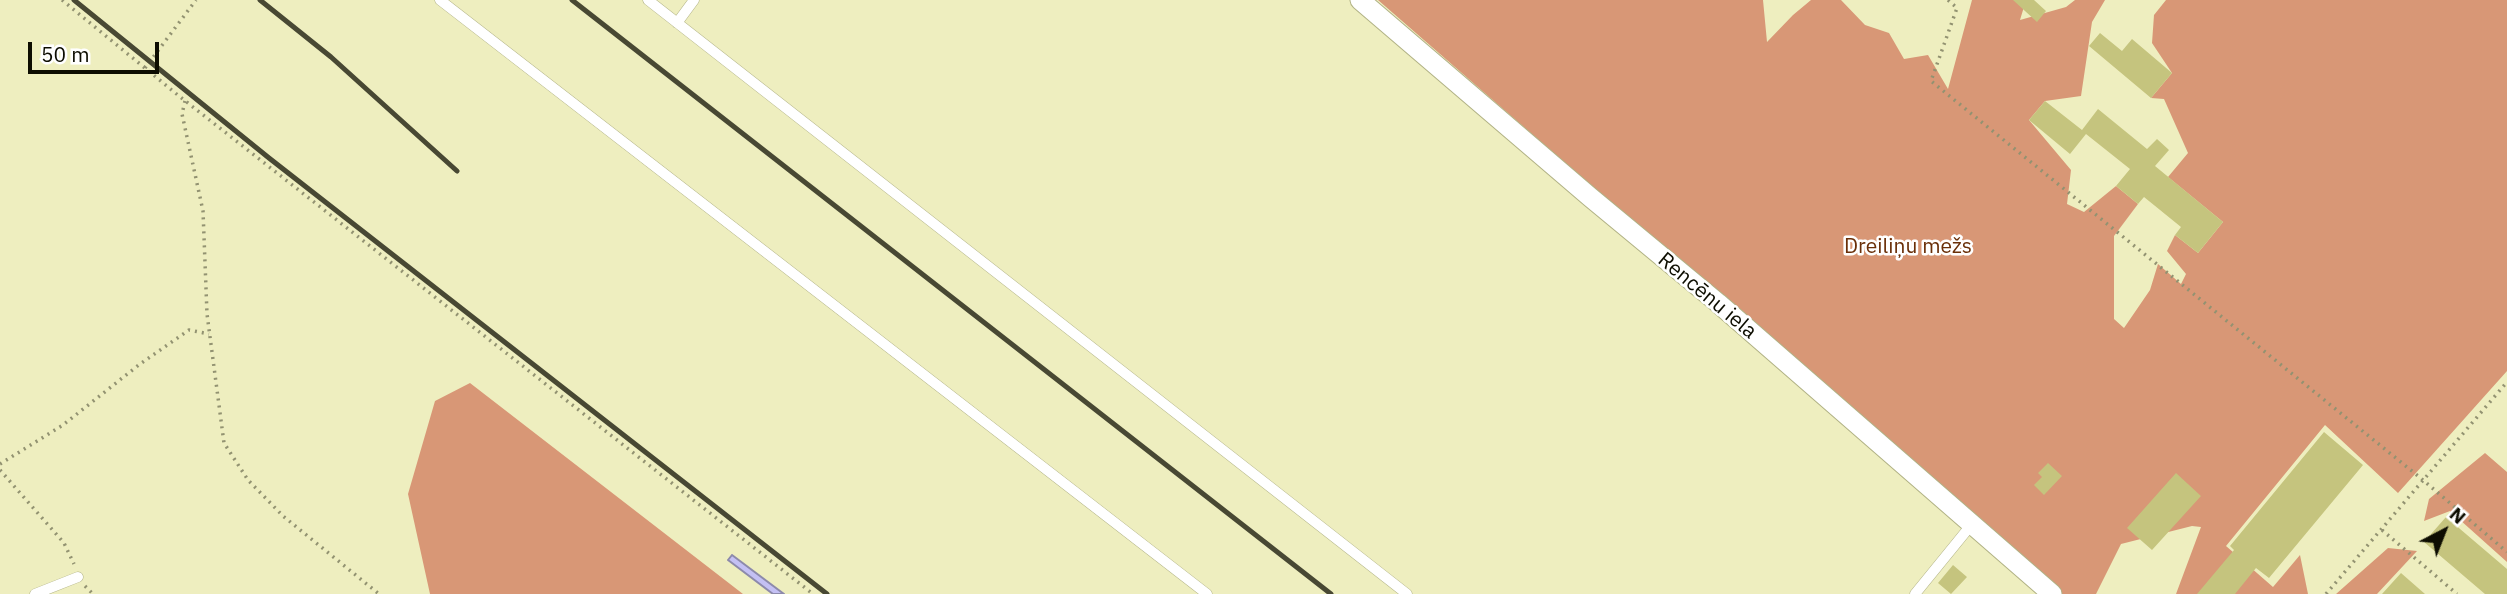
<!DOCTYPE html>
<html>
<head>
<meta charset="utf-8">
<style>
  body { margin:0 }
  #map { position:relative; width:2507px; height:594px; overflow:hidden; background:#eeeebf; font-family:"IBM Plex Sans",sans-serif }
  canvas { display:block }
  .north { position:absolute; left:2409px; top:496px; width:70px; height:70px; -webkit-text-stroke:5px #fff; paint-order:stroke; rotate:42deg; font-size:19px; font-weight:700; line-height:28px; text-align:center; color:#0d0d01 }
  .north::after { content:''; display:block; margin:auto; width:24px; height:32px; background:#0d0d01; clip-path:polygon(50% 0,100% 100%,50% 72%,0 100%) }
  .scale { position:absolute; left:28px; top:42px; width:131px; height:32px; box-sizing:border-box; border:4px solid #0d0d01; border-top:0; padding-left:9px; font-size:21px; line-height:24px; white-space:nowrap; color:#0d0d01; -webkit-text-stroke:5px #fff; paint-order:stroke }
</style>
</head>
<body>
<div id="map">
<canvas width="2507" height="594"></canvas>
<div class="north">N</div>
<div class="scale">50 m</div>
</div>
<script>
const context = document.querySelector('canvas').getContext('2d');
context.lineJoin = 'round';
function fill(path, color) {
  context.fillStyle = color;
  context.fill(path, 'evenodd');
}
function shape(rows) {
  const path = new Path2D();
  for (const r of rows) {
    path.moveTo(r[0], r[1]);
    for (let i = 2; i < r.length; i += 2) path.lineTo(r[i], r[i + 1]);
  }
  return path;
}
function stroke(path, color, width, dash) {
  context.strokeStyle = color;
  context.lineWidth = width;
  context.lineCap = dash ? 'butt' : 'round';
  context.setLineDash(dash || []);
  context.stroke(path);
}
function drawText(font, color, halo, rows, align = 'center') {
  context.font = font + ' "IBM Plex Sans",sans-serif';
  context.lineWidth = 5;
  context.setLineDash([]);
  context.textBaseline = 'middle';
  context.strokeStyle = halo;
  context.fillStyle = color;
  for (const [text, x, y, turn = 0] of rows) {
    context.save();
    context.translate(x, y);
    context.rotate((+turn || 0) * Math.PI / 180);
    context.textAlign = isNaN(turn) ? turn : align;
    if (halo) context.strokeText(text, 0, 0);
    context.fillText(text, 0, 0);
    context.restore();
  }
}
const forest = shape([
  [1378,0,1763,0,1767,42,1793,15,1811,0,1841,0,1865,25,1889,33,1904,59,1928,55,1948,89,1972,0,2026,0,2020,20,2066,7,2075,0,2105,0,2092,22,2081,96,2045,101,2029,120,2071,170,2067,204,2084,212,2116,186,2138,204,2114,236,2114,319,2124,328,2150,290,2158,264,2181,284,2186,274,2167,251,2175,235,2198,253,2223,222,2168,177,2188,153,2164,99,2151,98,2172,73,2152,43,2154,15,2166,0,2507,0,2507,371,2398,493,2325,425,2226,546,2273,587,2300,555,2308,594,2176,594,2201,527,2192,526,2121,544,2096,594,2060,594],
  [470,383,743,594,430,594,408,494,435,401],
  [2485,453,2507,472,2507,562,2450,511,2424,521,2429,499],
  [2388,548,2417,551,2377,594,2336,594]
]);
const water = shape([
  [732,555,784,594,773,594,728,560,732,555]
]);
const building = shape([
  [2013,0,2034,0,2046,11,2037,22],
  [2100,33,2122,51,2132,39,2172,73,2151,98,2089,46],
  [2045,101,2082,130,2098,109,2147,149,2157,139,2169,150,2155,166,2223,222,2198,253,2175,235,2181,227,2144,197,2138,204,2116,186,2130,169,2086,134,2070,154,2029,120],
  [2324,432,2363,465,2269,578,2256,568,2235,594,2197,594,2234,550,2230,546],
  [2048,463,2062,476,2044,495,2034,485,2042,477,2038,473],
  [2176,473,2201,496,2152,550,2127,528],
  [2446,517,2507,569,2507,594,2485,594,2424,542],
  [1953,565,1967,577,1951,594,1938,583],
  [2401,573,2425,594,2382,594]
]);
const path = shape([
  [62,0,179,96,813,594],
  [1948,0,1957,8,1931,81,2423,480,2507,552],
  [145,68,196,0],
  [185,101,182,114,203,211,207,314,224,443,248,480,283,516,379,594],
  [0,464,63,425,140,364,189,330,209,334],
  [0,470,64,543,74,564],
  [2382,530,2457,594],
  [85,586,93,594],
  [2326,594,2507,382]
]);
const lane = shape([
  [440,0,1207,594],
  [648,0,1407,594],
  [677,23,694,0],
  [35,594,78,577],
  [1915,594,1972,524]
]);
const street = shape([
  [1360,0,1590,197,1718,303,2052,594]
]);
const rail = shape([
  [74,0,269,158,827,594],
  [260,0,331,57,457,171],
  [572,0,1331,594]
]);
const parkNames = [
  ["Dreiliņu mežs",1908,247]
];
const streetNames = [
  ["Rencēnu iela",1707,296,40]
];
fill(forest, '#d89776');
fill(water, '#c4c0f4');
stroke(water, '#8d8aab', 2);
fill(building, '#c5c47e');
stroke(lane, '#b1b285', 11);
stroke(street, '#b1b285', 21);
stroke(path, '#929271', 3.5, [2, 5]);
stroke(lane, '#fff', 10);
stroke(street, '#fff', 19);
stroke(rail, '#484833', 5);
drawText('21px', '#6a2f08', '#fff', parkNames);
drawText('21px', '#0d0d01', '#fff', streetNames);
</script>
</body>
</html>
